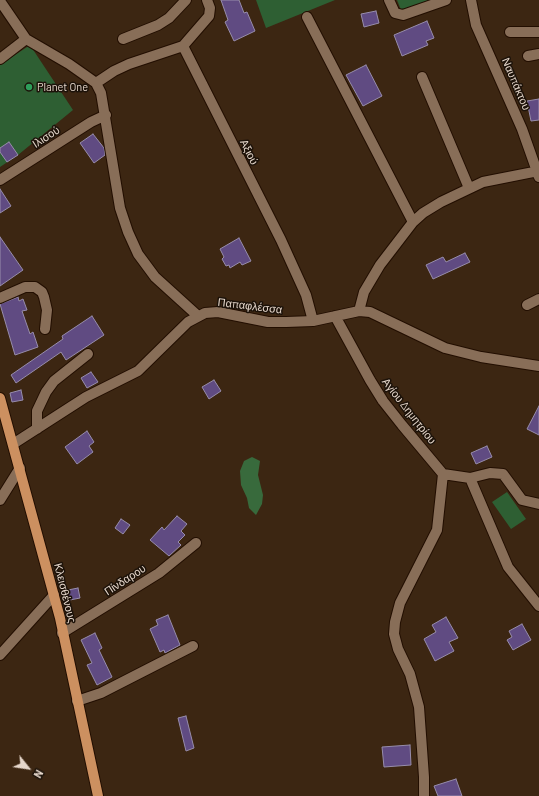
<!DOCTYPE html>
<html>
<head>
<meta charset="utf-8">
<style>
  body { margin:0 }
  #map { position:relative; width:539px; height:796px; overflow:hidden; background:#3c2612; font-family:Barlow,sans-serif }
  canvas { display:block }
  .north { position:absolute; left:8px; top:748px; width:40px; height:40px; -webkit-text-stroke:3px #1c1209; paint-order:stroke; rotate:120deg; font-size:11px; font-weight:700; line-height:16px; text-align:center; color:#e6d7cb }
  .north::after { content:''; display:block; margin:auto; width:14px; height:18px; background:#e6d7cb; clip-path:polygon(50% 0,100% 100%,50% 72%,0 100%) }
</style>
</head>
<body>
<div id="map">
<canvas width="539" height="796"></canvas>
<div class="north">N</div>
</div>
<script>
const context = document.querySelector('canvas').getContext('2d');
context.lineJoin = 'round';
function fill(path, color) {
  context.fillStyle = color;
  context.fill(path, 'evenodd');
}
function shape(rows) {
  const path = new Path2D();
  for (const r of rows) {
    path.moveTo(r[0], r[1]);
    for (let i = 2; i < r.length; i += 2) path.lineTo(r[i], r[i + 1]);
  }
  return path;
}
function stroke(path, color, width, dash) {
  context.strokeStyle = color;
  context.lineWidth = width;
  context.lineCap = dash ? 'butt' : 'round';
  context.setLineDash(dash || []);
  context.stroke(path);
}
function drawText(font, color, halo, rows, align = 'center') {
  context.font = font + ' Barlow,sans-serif';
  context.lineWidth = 3;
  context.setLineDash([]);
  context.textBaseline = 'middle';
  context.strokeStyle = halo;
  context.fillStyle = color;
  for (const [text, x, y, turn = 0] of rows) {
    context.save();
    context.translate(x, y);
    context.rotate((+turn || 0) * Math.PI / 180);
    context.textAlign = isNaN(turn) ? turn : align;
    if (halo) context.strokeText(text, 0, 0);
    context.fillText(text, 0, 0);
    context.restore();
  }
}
const green = shape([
  [256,0,335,0,266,28],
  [397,0,431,0,401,10],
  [30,45,73,110,18,155,0,167,0,65],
  [507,492,526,519,511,529,492,502]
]);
const forest = shape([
  [252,457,260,461,258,475,263,495,262,504,256,515,249,508,247,498,241,485,240,471,244,461]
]);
const building = shape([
  [221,0,239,0,244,13,247,12,255,31,234,41,225,22,228,20,221,0],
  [376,11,379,23,364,27,361,14,376,11],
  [427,21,434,38,426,41,428,45,402,56,394,35,427,21],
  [366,65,382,96,363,106,346,75,366,65],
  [539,99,539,120,531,121,527,101,539,99],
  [93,134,104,148,105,155,94,163,80,143,93,134],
  [9,142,18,155,7,162,0,152,0,148,9,142],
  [0,189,11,206,0,213,0,189],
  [0,237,23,270,0,286,0,237],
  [239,238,251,261,242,265,240,262,230,268,229,265,226,266,222,259,224,257,220,249,239,238],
  [465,253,470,262,433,279,426,265,443,257,446,262,465,253],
  [18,297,19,301,23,299,27,310,22,311,30,334,33,332,38,347,15,355,0,304,18,297],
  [92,316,104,335,66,360,61,352,16,383,11,375,63,339,62,336,92,316],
  [91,372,98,382,87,388,81,378,91,372],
  [214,380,221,391,209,399,202,387,214,380],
  [21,390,23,400,12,402,10,393,21,390],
  [539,406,539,435,527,429,539,406],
  [87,431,94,442,89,446,93,452,77,464,65,447,87,431],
  [487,446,492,457,476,464,471,453,487,446],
  [177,516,187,524,181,531,185,535,178,542,181,545,169,556,150,540,162,527,164,530,177,516],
  [121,519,130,525,123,534,115,528,121,519],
  [78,588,80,598,65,601,63,591,78,588],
  [168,615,180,645,165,653,164,650,160,652,150,629,158,625,156,620,168,615],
  [446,617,458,638,449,642,454,651,435,661,424,639,436,632,432,625,446,617],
  [522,624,531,640,513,650,507,640,512,637,509,631,522,624],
  [95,633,102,648,99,650,112,677,97,685,87,665,92,663,81,640,95,633],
  [186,716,194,748,186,751,178,718,186,716],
  [410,745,411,765,384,767,382,747,410,745],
  [456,779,462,796,438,796,434,786,456,779]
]);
const minor = shape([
  [389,0,395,13,403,15,446,0],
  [471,0,476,25,522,129,539,177],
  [0,1,26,39,69,64,96,83,101,93,120,208,128,232,138,254,155,277,198,316],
  [307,17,413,222],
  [510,32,539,32],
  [123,39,158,25,169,18,186,0],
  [183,46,281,240,306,295,313,321],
  [183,46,209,16,210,8,207,0],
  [528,56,539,54],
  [0,59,26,39],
  [422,77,469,188],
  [96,83,114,71,129,64,183,46],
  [0,180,91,122,106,115],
  [0,298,25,287,35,287,42,292,44,297,47,310,45,329],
  [527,305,539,299],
  [359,311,364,292,380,265,413,222,423,213,441,202,483,182,539,171],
  [335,316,370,380,383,401,402,425,443,474,470,478,508,567,539,606],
  [37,429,37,411,46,392,54,381,88,354],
  [13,444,86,397,138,371,188,322,205,313,218,312,268,322,286,322,313,321,359,311,370,312,445,348,481,357,539,366],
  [470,478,490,473,503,474,522,500,539,504],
  [0,500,20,468],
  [62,633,159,573,196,543],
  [0,655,54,595],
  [77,701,101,693,193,646],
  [424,796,424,777,419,707,410,674,398,649,394,634,395,622,400,603,437,530,443,474]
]);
const major = shape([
  [0,398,60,618,98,796]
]);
const markers = [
  [29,87,4,"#2e9e5b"]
];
const streetNames = [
  ["Ναυπάκτου",516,84,67],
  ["Ιλισού",46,137,-33],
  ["Αξιού",249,152,63],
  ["Παπαφλέσσα",250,306,7],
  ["Αγίου Δημητρίου",409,411,52],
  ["Πίνδαρου",125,580,-33],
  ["Κλεισθένους",65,593,76]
];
const poiNames = [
  ["Planet One",37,87]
];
fill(green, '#2e5f33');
fill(forest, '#386a3c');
fill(building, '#604b82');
stroke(building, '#978dab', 1);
stroke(minor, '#220e00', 12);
stroke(major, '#220e00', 12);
stroke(minor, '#886e58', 10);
stroke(major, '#cc9060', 10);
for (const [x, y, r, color] of markers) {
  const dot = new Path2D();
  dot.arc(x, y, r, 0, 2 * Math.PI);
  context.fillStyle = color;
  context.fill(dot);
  stroke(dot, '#1c1209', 1.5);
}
drawText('11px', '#e6d7cb', '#1c1209', streetNames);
drawText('11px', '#e6d7cb', '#1c1209', poiNames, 'left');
</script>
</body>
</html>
